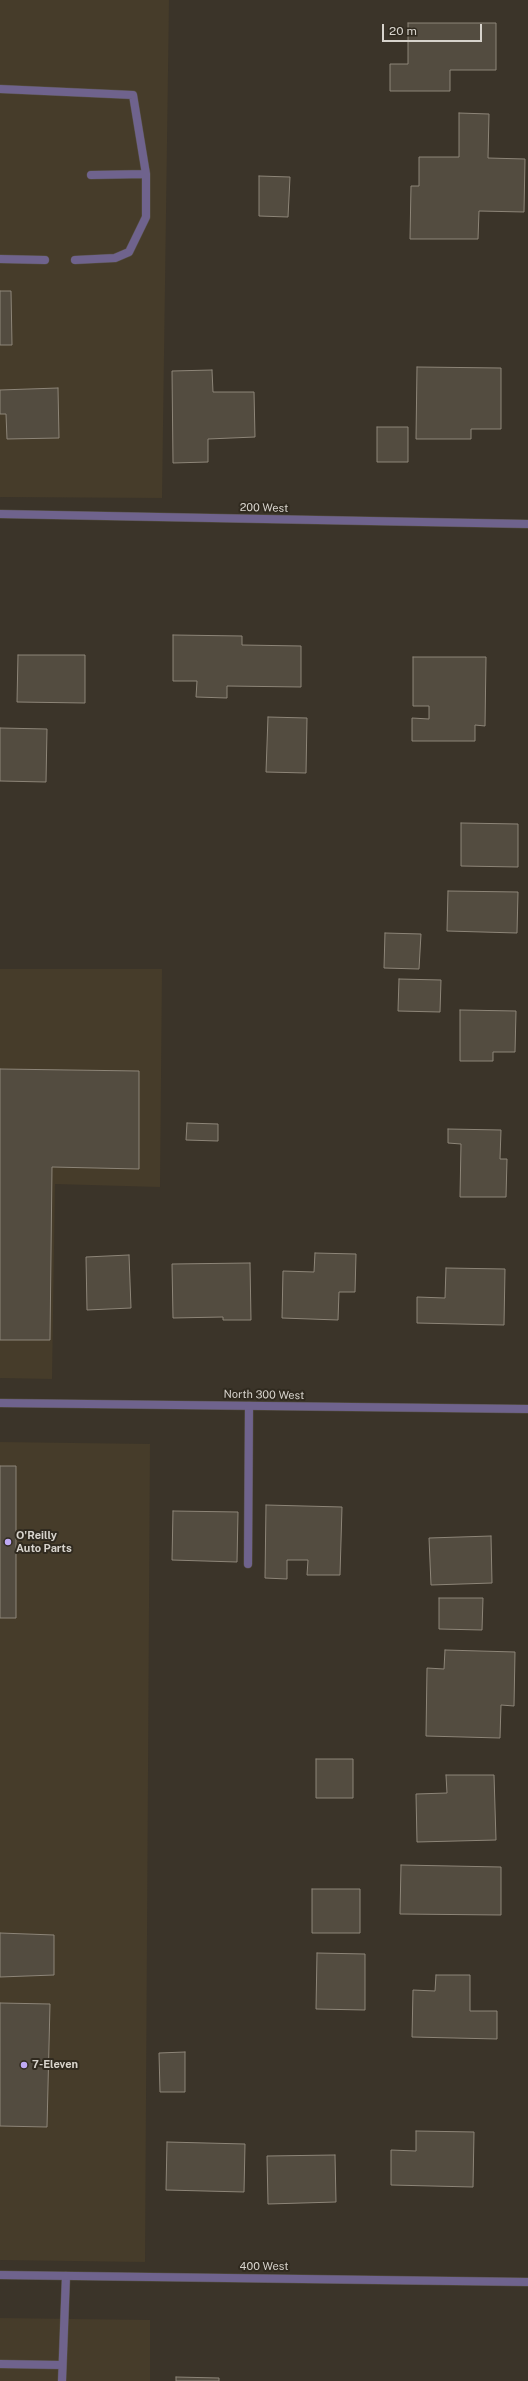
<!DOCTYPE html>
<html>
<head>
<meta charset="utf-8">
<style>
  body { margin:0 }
  #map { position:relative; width:528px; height:2381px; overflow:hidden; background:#3b3429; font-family:"Public Sans",sans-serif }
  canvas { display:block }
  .scale { position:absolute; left:382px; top:24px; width:100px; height:18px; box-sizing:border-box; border:2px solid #d7d3cc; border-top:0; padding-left:5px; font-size:12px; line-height:14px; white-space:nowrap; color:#d7d3cc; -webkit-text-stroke:3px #302a1f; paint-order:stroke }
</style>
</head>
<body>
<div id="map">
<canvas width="528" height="2381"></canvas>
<div class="scale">20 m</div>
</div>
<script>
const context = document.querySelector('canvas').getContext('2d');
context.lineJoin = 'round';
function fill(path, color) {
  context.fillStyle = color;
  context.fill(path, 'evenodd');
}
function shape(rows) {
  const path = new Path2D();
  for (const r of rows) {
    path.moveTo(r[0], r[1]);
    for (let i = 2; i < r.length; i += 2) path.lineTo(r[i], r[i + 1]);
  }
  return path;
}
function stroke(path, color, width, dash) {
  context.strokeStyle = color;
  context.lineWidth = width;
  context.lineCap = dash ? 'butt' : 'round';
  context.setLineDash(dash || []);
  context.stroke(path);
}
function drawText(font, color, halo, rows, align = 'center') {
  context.font = font + ' "Public Sans",sans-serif';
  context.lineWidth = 4;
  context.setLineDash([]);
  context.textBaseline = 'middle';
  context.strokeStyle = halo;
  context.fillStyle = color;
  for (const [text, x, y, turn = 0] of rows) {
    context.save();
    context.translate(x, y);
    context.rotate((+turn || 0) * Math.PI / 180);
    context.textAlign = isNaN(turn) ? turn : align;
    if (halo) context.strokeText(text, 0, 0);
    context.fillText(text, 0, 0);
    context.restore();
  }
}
const built = shape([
  [0,0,169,0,162,498,0,497],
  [0,969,162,969,160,1187,55,1184,52,1379,0,1378],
  [0,1442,150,1444,145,2262,0,2260],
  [0,2318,150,2320,150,2381,0,2381]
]);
const building = shape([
  [408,23,496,23,496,70,450,70,450,91,390,91,390,64,408,64,408,23],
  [459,113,489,114,488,158,525,159,524,212,479,211,478,239,410,239,411,186,419,186,419,157,459,157,459,113],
  [259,176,290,177,288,217,259,216,259,176],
  [0,291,11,291,12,345,0,345,0,291],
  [417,367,501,368,501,429,471,429,471,439,416,439,417,367],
  [212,370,213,392,254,392,255,437,208,439,208,462,173,463,172,371,212,370],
  [58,388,59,438,7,439,6,414,0,414,0,390,58,388],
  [377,427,408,427,408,462,377,462,377,427],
  [173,635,242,636,242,645,301,646,301,687,227,686,227,698,196,697,197,681,173,681,173,635],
  [18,655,85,655,85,703,17,702,18,655],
  [413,657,486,657,485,726,475,725,475,741,412,741,412,718,429,719,429,706,413,706,413,657],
  [268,717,307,718,306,773,266,772,268,717],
  [0,728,47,729,46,782,0,781,0,728],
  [461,823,518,824,518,867,461,866,461,823],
  [448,891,518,892,517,933,447,931,448,891],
  [385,933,421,934,419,969,384,968,385,933],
  [399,979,441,980,440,1012,398,1011,399,979],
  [460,1010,516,1011,515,1052,493,1052,493,1061,460,1061,460,1010],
  [0,1069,139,1071,139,1169,52,1167,50,1340,0,1340,0,1069],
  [187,1123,218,1124,218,1141,186,1140,187,1123],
  [448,1129,501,1130,500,1159,507,1159,506,1197,460,1197,461,1144,448,1143,448,1129],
  [315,1253,356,1254,355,1292,339,1292,338,1320,282,1318,283,1271,314,1272,315,1253],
  [129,1255,131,1308,87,1310,86,1257,129,1255],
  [250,1263,251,1320,223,1320,223,1317,173,1318,172,1264,250,1263],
  [446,1268,505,1269,504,1325,417,1323,417,1297,445,1298,446,1268],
  [0,1466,16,1466,16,1618,0,1618,0,1466],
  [266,1505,342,1507,340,1575,307,1575,308,1560,287,1560,287,1579,265,1578,266,1505],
  [173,1511,238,1512,237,1562,172,1560,173,1511],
  [491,1536,492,1583,431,1585,429,1538,491,1536],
  [439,1598,483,1598,482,1630,439,1629,439,1598],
  [445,1650,515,1652,514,1706,501,1705,500,1738,426,1736,427,1668,444,1669,445,1650],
  [316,1759,353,1759,353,1798,316,1798,316,1759],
  [446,1775,494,1775,496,1840,417,1842,416,1794,447,1793,446,1775],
  [401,1865,501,1867,501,1915,400,1914,401,1865],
  [312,1889,360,1889,360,1933,312,1933,312,1889],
  [0,1933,54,1935,54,1975,0,1977,0,1933],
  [317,1953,365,1954,365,2010,316,2009,317,1953],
  [436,1975,470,1975,470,2011,497,2011,497,2039,412,2037,413,1990,435,1991,436,1975],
  [0,2003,50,2004,47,2127,0,2126,0,2003],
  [185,2052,185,2092,160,2092,159,2053,185,2052],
  [416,2131,474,2132,473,2187,391,2185,391,2150,416,2151,416,2131],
  [167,2142,245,2144,244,2192,166,2190,167,2142],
  [335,2155,336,2202,268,2204,267,2156,335,2155],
  [176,2377,219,2378,219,2381,176,2381,176,2377]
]);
const lane = shape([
  [0,89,133,95,146,174,146,217,129,252,115,258,75,260],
  [91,175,146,174],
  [0,259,45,260],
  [248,1564,249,1406],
  [0,2364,62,2365],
  [62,2381,66,2276]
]);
const street = shape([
  [0,514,528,524],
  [0,1403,528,1409],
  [0,2275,528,2282]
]);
const markers = [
  [8,1542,4,"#bfa9f4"],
  [24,2065,4,"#bfa9f4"]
];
const streetNames = [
  ["200 West",264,508,1],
  ["North 300 West",264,1395,1],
  ["400 West",264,2267]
];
const poiNames = [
  ["O'Reilly",16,1536],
  ["Auto Parts",16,1549],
  ["7-Eleven",32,2065]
];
fill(built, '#463c2a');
fill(building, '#534c40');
stroke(building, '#8d8578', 1);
stroke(lane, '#575146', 9);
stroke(street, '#575146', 9);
stroke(lane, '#6f638d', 8);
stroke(street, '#6f638d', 8);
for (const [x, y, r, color] of markers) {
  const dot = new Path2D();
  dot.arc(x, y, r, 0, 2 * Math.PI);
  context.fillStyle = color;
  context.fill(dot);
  stroke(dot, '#302a1f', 1.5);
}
drawText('11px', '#d7d3cc', '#302a1f', streetNames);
drawText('bold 11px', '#d7d3cc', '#302a1f', poiNames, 'left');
</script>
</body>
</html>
